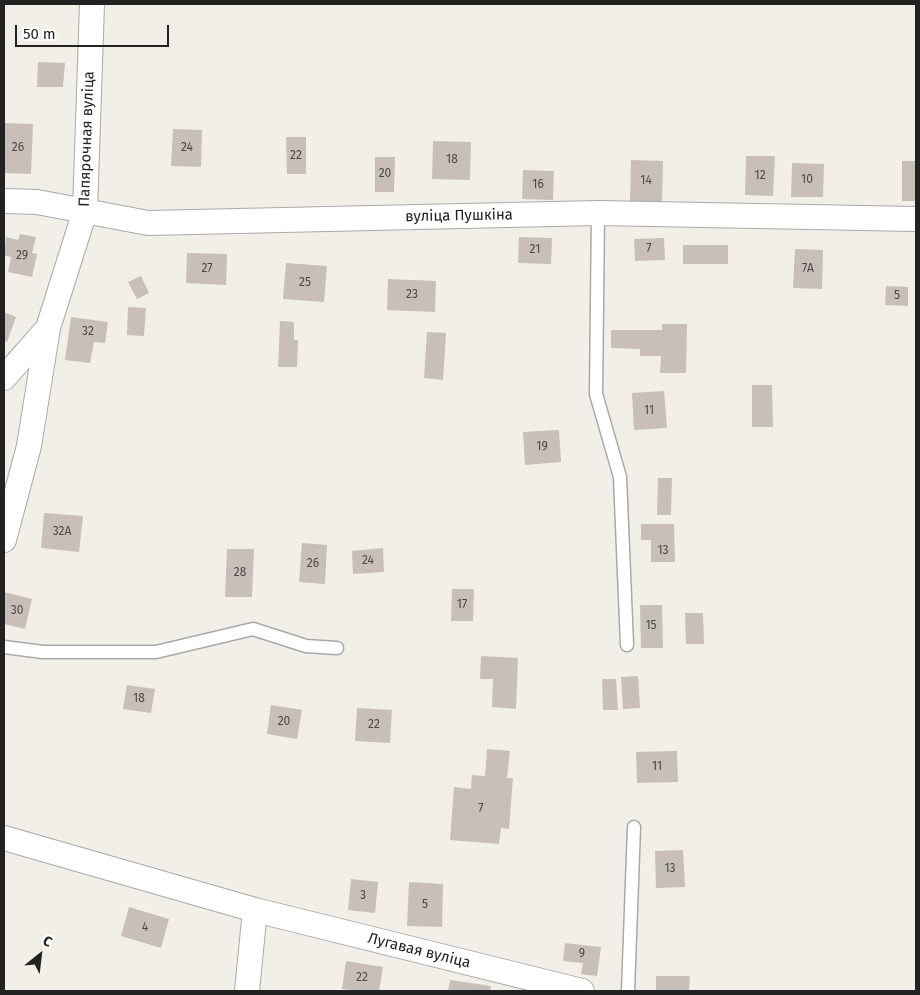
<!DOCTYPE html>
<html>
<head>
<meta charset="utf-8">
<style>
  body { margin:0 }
  #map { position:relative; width:920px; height:995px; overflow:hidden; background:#f2efe9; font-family:"Fira Sans",sans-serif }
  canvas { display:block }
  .frame { position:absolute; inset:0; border:5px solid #222; pointer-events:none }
  .north { position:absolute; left:15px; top:930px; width:50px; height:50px; -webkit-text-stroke:4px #fff; paint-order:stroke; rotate:29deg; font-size:14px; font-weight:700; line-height:20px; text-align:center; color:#222 }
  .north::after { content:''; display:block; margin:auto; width:18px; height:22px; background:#222; clip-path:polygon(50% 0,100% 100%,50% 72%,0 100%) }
  .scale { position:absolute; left:15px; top:25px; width:154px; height:22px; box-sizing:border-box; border:2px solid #222; border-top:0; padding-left:6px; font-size:15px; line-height:18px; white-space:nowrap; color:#222; -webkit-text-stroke:4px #fff; paint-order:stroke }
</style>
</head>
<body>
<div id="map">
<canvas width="920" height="995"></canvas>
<div class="frame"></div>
<div class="north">С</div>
<div class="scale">50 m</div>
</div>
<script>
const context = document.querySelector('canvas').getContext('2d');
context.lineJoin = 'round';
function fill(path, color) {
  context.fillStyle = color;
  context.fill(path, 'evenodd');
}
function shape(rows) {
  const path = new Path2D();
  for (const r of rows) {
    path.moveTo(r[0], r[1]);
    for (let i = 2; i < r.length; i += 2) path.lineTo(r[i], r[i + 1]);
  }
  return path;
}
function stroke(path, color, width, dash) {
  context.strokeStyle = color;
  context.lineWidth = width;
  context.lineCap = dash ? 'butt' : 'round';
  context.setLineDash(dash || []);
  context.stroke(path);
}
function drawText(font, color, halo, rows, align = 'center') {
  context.font = font + ' "Fira Sans",sans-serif';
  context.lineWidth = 5;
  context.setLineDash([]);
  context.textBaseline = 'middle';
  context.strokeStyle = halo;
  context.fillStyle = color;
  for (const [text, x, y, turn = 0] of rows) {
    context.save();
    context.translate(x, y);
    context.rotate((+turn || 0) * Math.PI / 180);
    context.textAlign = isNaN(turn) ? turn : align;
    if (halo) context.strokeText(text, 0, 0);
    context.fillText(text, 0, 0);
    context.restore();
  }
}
const building = shape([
  [38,62,65,63,63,87,37,87],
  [4,123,33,124,31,174,4,173],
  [173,129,202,130,201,167,171,166],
  [286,137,306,137,306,174,287,174],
  [433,141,471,142,470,180,432,179],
  [746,156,775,156,773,196,745,195],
  [375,157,395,157,394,192,375,192],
  [631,160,663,161,662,202,630,201],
  [902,161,916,161,916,201,902,201],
  [792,163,824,164,823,197,791,197],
  [523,170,554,171,553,200,522,199],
  [20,234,36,237,32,253,37,254,32,277,8,272,11,257,4,255,6,237,18,240],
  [519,237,552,238,551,264,518,263],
  [664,238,665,260,635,261,634,239],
  [683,245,728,245,728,264,683,264],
  [795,249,823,250,822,289,793,288],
  [187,253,227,254,226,285,186,283],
  [286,263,327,266,324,302,283,299],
  [141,276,149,293,137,299,128,282],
  [388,279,436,281,435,312,387,310],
  [886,286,908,287,908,306,885,305],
  [128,307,146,308,144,336,127,335],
  [4,312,16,317,7,342,4,340],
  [71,317,108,322,105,343,94,342,90,363,65,360],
  [280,321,294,322,294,340,298,340,297,367,278,367],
  [662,324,687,324,686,373,660,373,661,356,640,356,640,349,611,348,611,330,662,330],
  [427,332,446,333,443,380,424,378],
  [752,385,772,385,773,427,752,427],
  [664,391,667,428,634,430,632,393],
  [559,430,561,462,525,465,523,432],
  [658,478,672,478,671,515,657,515],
  [44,513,83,516,79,552,41,548],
  [641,524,674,524,675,562,651,562,651,540,641,540],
  [302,543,327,545,325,584,299,582],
  [383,548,384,572,353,574,352,551],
  [227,549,254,549,252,597,225,597],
  [452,589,474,589,473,621,451,621],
  [4,592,32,599,25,629,4,624],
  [640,605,662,605,663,648,641,648],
  [685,613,703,613,704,644,686,644],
  [481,656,518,658,516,709,492,707,493,679,480,679],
  [638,676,640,708,623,709,621,677],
  [602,679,616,679,618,710,603,710],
  [127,685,155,689,151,713,123,709],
  [271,705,302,710,297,739,267,734],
  [357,708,392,710,390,743,355,741],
  [487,749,510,751,507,778,513,778,509,829,501,828,499,844,450,840,454,787,471,789,472,775,485,776],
  [677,751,678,782,637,783,636,752],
  [683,850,685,887,656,888,655,851],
  [351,879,378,882,375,913,348,910],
  [409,882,443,884,442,927,407,926],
  [129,907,169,919,161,948,121,936],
  [565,943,601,947,597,976,581,974,583,963,563,961],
  [346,961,383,967,379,991,359,991,342,989],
  [656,976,690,976,689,991,656,991],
  [450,980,491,986,490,991,448,991]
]);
const lane = shape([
  [598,213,596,394,620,477,627,645],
  [4,647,43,652,156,652,253,629,306,646,337,648],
  [628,991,634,827]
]);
const street = shape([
  [4,201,37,202,148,223,598,213,916,219],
  [4,378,48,328],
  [4,540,29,446,48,328,85,211,92,4],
  [4,838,255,910,582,991],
  [247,991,255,910]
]);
const numberNames = [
  ["26",18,148],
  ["24",187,148],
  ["22",296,156],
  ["18",452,160],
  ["20",385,174],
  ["12",760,176],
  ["10",807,180],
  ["14",646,181],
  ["16",538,185],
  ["7",649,249],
  ["21",535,250],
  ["29",22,256],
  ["27",207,269],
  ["7А",808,269],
  ["25",305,283],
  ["23",412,295],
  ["5",897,296],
  ["32",88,332],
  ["11",649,411],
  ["19",542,447],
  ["32А",62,532],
  ["13",663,551],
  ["24",368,561],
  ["26",313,564],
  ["28",240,573],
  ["17",462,605],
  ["30",17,611],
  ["15",651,626],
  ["18",139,699],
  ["20",284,722],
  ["22",374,725],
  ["11",657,767],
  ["7",481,809],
  ["13",670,869],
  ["3",363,896],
  ["5",425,905],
  ["4",145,928],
  ["9",582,954],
  ["22",362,978]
];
const streetNames = [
  ["Папярочная вуліца",87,139,-88],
  ["вуліца Пушкіна",459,216,-1],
  ["Лугавая вуліца",419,951,14]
];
fill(building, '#c7bfb8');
stroke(lane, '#a9a9a9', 15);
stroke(street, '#a9a9a9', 26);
stroke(lane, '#fff', 12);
stroke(street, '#fff', 24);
drawText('12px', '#4b4948', null, numberNames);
drawText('15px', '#222', '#fff', streetNames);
</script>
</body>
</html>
